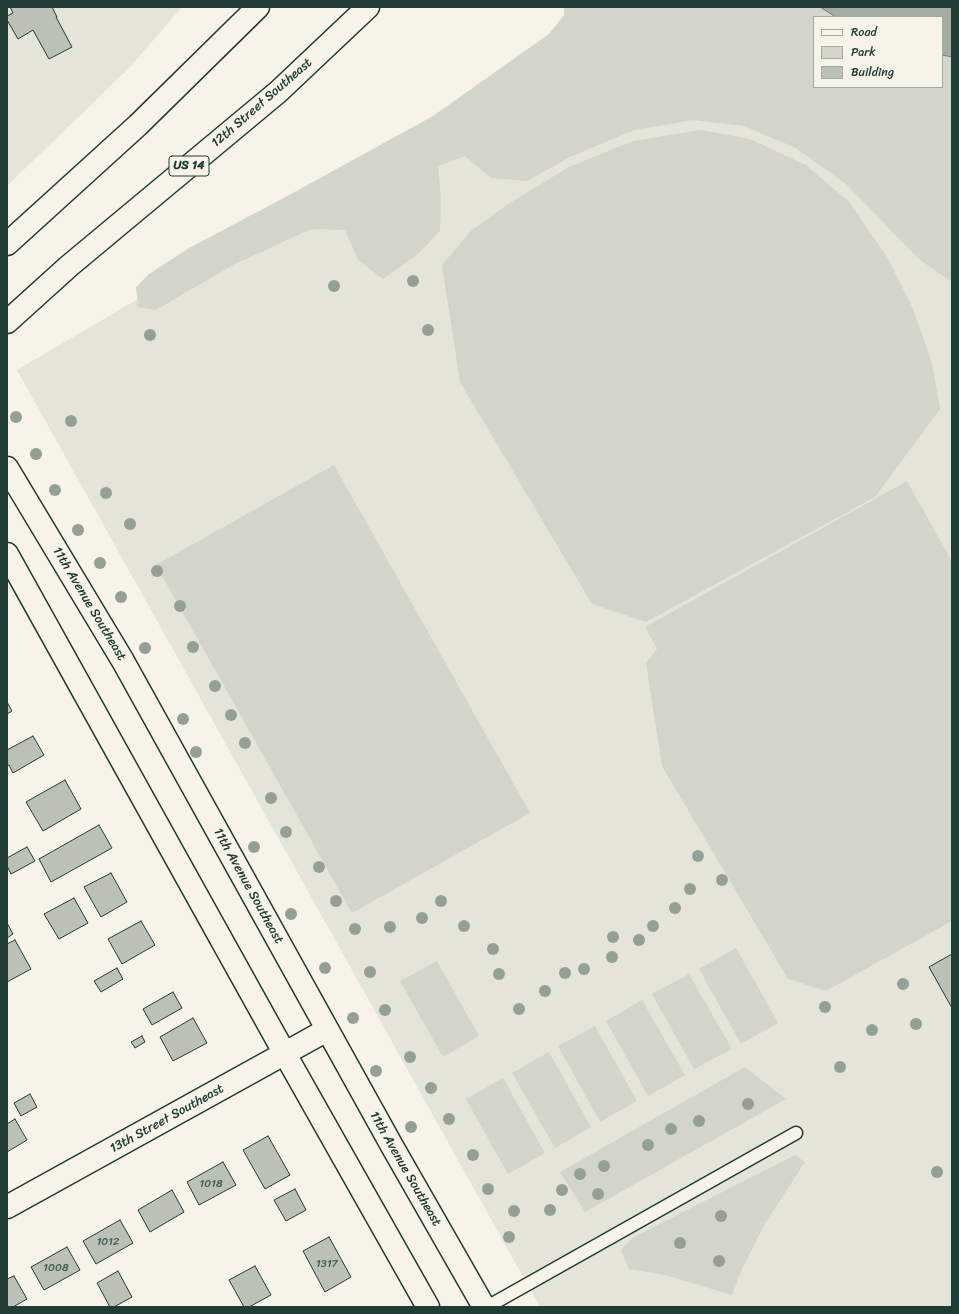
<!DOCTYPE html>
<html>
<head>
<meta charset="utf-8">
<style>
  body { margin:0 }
  #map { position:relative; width:959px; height:1314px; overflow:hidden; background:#f7f3e8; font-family:Sriracha,sans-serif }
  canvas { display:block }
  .frame { position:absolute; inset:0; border:8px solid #1f3d34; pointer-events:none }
  .legend { position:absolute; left:813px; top:16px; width:130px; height:72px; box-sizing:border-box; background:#f7f3e8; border:1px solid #a1aaa0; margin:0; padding:5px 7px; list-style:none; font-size:12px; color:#1f3d34 }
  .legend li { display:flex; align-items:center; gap:8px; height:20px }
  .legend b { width:20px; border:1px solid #a1aaa0 }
</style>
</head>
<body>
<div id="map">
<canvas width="959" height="1314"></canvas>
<div class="frame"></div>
<ul class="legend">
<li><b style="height:5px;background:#f7f3e8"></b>Road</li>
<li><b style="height:11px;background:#d3d5ca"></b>Park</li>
<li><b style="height:11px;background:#bbc1b6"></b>Building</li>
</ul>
</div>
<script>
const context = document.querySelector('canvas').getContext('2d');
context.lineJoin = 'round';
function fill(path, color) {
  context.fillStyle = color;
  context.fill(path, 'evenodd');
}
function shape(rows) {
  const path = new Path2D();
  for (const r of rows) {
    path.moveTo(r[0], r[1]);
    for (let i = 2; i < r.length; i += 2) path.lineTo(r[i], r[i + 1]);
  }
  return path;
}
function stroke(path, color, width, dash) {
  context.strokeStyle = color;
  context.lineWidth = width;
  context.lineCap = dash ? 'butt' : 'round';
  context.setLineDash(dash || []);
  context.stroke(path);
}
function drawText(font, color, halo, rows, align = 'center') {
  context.font = font + ' Sriracha,sans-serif';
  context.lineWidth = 3.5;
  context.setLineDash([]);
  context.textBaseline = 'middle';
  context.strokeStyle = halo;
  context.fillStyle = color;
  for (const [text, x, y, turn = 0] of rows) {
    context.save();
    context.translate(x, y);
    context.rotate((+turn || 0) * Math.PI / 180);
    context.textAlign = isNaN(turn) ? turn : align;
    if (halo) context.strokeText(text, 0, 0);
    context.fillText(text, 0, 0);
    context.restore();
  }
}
const built = shape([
  [7,7,182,7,130,67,7,186],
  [635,7,814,87,952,130,952,1307,540,1307,17,370]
]);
const green = shape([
  [564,7,952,7,952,282,920,260,846,184,796,148,744,126,693,120,634,130,570,157,527,181,491,178,465,156,438,166,441,198,440,231,419,253,383,279,358,260,345,230,311,229,233,265,156,310,138,307,136,287,149,274,189,248,280,200,433,116,549,34,564,15],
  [814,17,942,17,942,87,814,87],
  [701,130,750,139,806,165,850,203,887,257,913,309,932,363,940,409,875,497,646,622,592,604,460,382,442,265,471,231,508,204,569,167,633,141],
  [334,465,530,813,352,913,156,565],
  [907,481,952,562,952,921,826,991,788,979,662,766,646,663,657,649,645,627],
  [736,948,778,1023,741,1044,699,969],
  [437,961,479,1036,443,1057,400,981],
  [689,974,732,1049,694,1069,652,994],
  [642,1000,685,1075,648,1096,606,1021],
  [595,1026,637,1101,600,1122,558,1046],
  [549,1052,591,1127,555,1148,512,1073],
  [745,1067,786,1099,585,1212,560,1172],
  [503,1078,545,1153,508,1174,466,1099],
  [795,1155,805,1162,764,1225,741,1271,732,1295,665,1275,629,1269,621,1250,634,1237]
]);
const water = shape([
  [820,7,952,7,952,57,942,55,942,17,836,17,820,7]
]);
const building = shape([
  [10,7,52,7,57,17,56,17,72,47,49,59,33,30,18,39,7,20,7,16,13,13,10,7],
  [7,702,12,711,7,714,7,702],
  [33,736,44,755,13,773,9,765,7,766,7,750,33,736],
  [65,780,81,809,43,831,26,802,65,780],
  [99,825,112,848,51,882,39,859,99,825],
  [27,847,35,861,11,874,7,866,7,858,27,847],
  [111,873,127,902,101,917,84,887,111,873],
  [74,898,88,923,59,939,44,914,74,898],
  [141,921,155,945,122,964,108,939,141,921],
  [7,923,13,934,7,938,7,923],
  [15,940,31,969,7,982,7,944,15,940],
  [952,954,952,1008,929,967,952,954],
  [117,968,123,979,101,992,94,981,117,968],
  [173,992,182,1008,152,1025,143,1009,173,992],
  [193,1018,207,1043,173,1061,160,1037,193,1018],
  [142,1036,145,1042,135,1048,131,1042,142,1036],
  [30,1094,37,1107,21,1116,14,1103,30,1094],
  [15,1119,27,1140,7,1152,7,1124,15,1119],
  [268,1136,290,1175,265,1189,243,1150,268,1136],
  [223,1162,236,1185,199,1205,187,1182,223,1162],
  [295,1189,306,1210,286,1221,274,1200,295,1189],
  [172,1190,184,1212,150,1232,138,1210,172,1190],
  [120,1220,133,1243,96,1264,83,1241,120,1220],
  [329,1237,351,1277,325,1292,303,1251,329,1237],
  [67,1247,80,1270,44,1290,31,1267,67,1247],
  [255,1266,271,1295,249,1307,244,1307,229,1280,255,1266],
  [118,1271,132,1297,114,1307,110,1307,97,1283,118,1271],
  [14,1276,27,1299,13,1307,7,1307,7,1279,14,1276]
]);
const lane = shape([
  [487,1307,796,1133]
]);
const street = shape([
  [7,1207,327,1030]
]);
const secondary = shape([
  [7,468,123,661,392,1146,484,1307],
  [7,554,285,1054,428,1307]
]);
const primary = shape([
  [7,244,138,125,258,7],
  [7,322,69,266,278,92,368,7]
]);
const trees = [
  [413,281],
  [334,286],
  [428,330],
  [150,335],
  [16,417],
  [71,421],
  [36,454],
  [55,490],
  [106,493],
  [130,524],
  [78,530],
  [100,563],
  [157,571],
  [121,597],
  [180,606],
  [193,647],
  [145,648],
  [215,686],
  [231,715],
  [183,719],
  [245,743],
  [196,752],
  [271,798],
  [286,832],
  [254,847],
  [698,856],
  [319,867],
  [722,880],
  [690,889],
  [336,901],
  [441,901],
  [675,908],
  [291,914],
  [422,918],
  [464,926],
  [653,926],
  [390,927],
  [355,929],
  [613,937],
  [639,940],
  [493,949],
  [612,957],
  [325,968],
  [584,969],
  [370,972],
  [565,973],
  [499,974],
  [903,984],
  [545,991],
  [825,1007],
  [519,1009],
  [385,1010],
  [353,1018],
  [916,1024],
  [872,1030],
  [410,1057],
  [840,1067],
  [376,1071],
  [431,1088],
  [748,1104],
  [449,1119],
  [699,1121],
  [411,1127],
  [671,1129],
  [648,1145],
  [473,1155],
  [604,1166],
  [937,1172],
  [580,1174],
  [488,1189],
  [562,1190],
  [598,1194],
  [550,1210],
  [514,1211],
  [721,1216],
  [509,1237],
  [680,1243],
  [719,1261]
];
const numberNames = [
  ["1018",211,1184],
  ["1012",108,1242],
  ["1317",327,1264],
  ["1008",56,1268]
];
const shields = [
  [189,166,40]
];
const shieldNames = [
  ["US 14",189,166]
];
const streetNames = [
  ["12th Street Southeast",262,103,-41],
  ["11th Avenue Southeast",89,604,59],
  ["11th Avenue Southeast",248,886,61],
  ["13th Street Southeast",167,1119,-29],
  ["11th Avenue Southeast",405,1169,60]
];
fill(built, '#e5e4d9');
fill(green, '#d3d5ca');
fill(water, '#a4ada3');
stroke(water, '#6f8077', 1);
fill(building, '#bbc1b6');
stroke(building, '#1f3d34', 1);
stroke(lane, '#1f3d34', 15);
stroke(street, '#1f3d34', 25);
stroke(secondary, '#1f3d34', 25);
stroke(primary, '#1f3d34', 25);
stroke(lane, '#f7f3e8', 12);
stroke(street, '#f7f3e8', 22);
stroke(secondary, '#f7f3e8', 22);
stroke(primary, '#f7f3e8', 22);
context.fillStyle = '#949f96';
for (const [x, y] of trees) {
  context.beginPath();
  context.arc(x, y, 6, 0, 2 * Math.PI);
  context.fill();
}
drawText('11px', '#465e54', null, numberNames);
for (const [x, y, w] of shields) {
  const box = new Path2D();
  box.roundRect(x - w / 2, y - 10, w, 20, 3);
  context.fillStyle = '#f7f3e8';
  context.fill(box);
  stroke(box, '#1f3d34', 1);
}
drawText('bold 12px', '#1f3d34', null, shieldNames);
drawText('13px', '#1f3d34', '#f7f3e8', streetNames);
</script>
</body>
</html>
